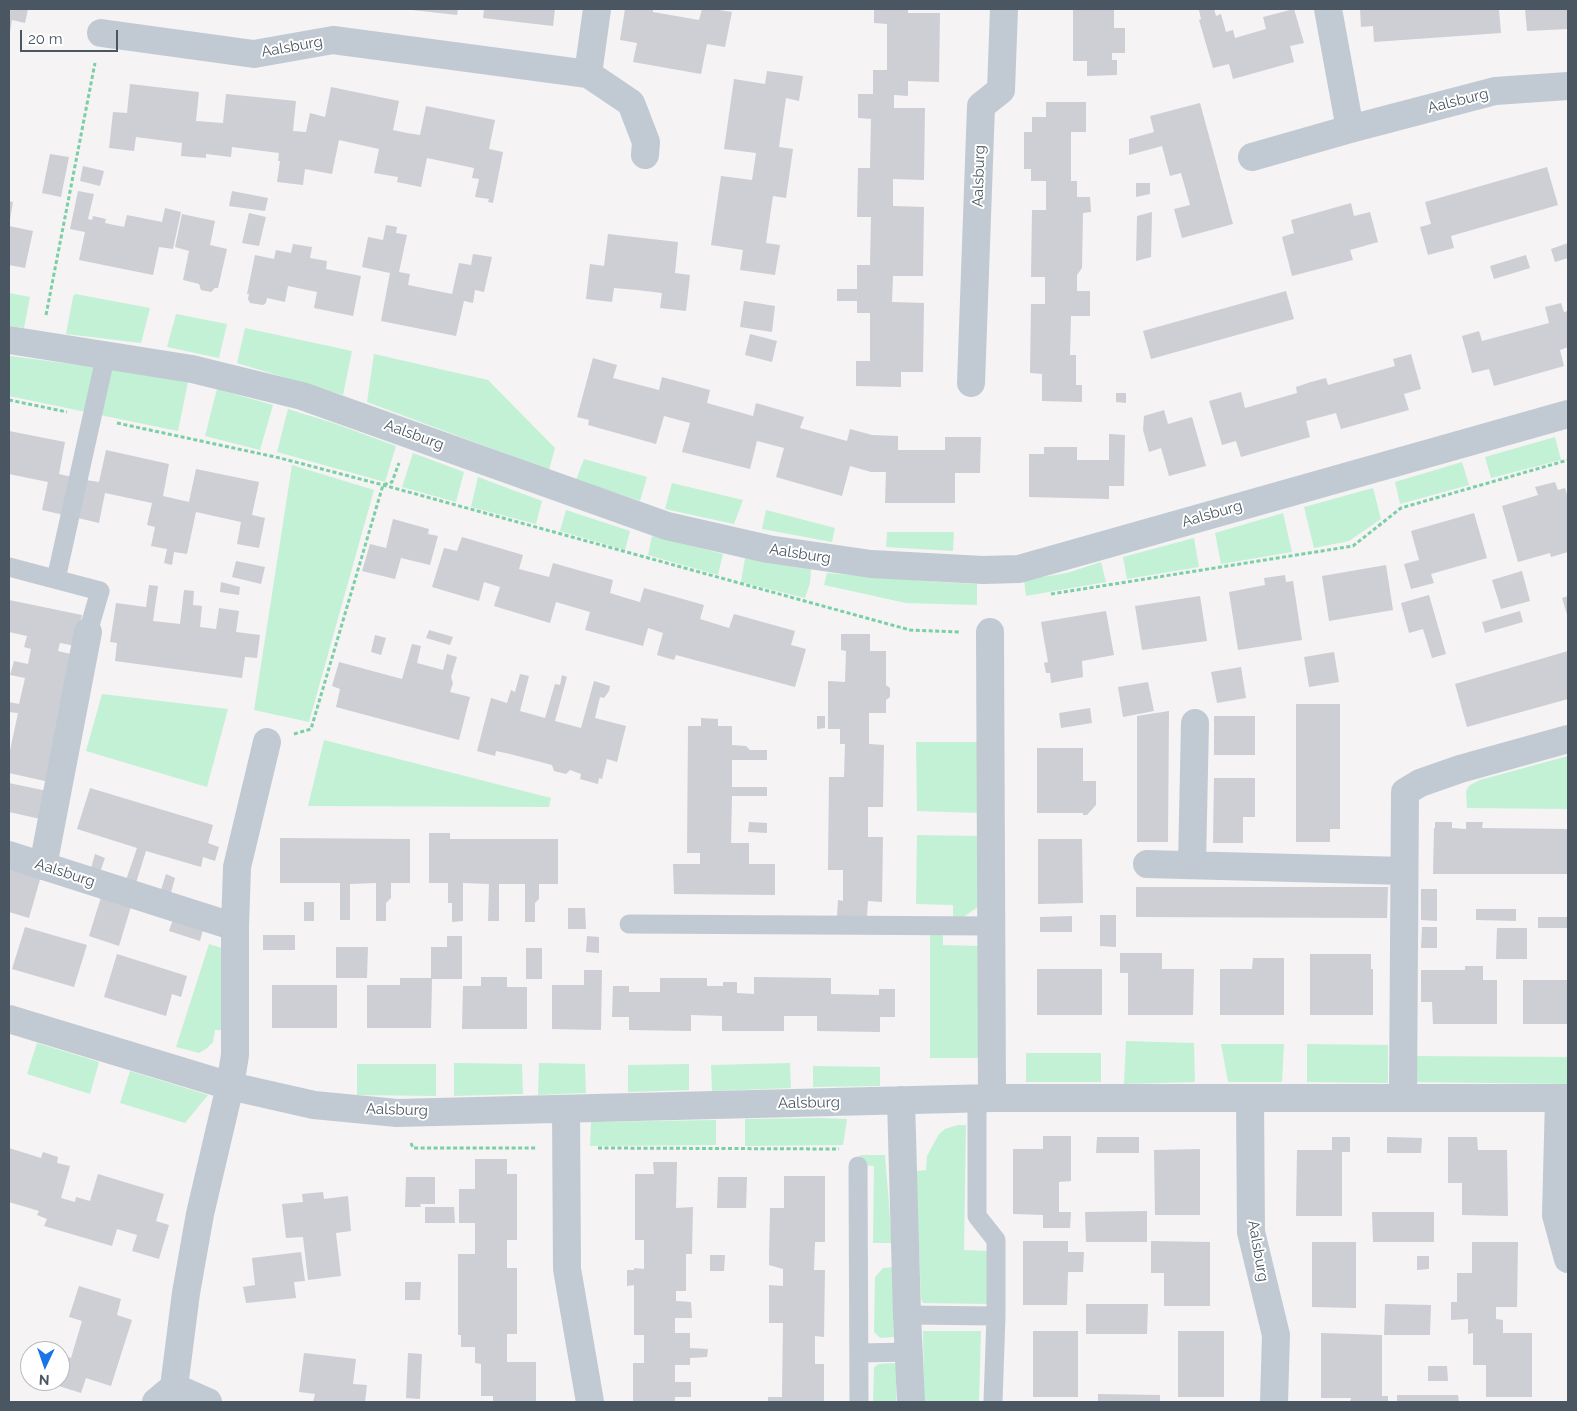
<!DOCTYPE html>
<html>
<head>
<meta charset="utf-8">
<style>
  body { margin:0 }
  #map { position:relative; width:1577px; height:1411px; overflow:hidden; background:#f5f3f3; font-family:Raleway,sans-serif }
  canvas { display:block }
  .frame { position:absolute; inset:0; border:10px solid #4a5661; pointer-events:none }
  .north { position:absolute; left:20px; top:1341px; width:50px; height:50px; box-sizing:border-box; background:#fff; border:1px solid #b7bbc0; border-radius:50%; rotate:183deg; font-size:14px; font-weight:700; line-height:20px; text-align:center; color:#4a5661 }
  .north::after { content:''; display:block; margin:auto; width:18px; height:22px; background:#1a73e8; clip-path:polygon(50% 0,100% 100%,50% 72%,0 100%) }
  .scale { position:absolute; left:20px; top:30px; width:98px; height:22px; box-sizing:border-box; border:2px solid #4a5661; border-top:0; padding-left:6px; font-size:15px; line-height:18px; white-space:nowrap; color:#4a5661; -webkit-text-stroke:4px #fff; paint-order:stroke }
</style>
</head>
<body>
<div id="map">
<canvas width="1577" height="1411"></canvas>
<div class="frame"></div>
<div class="north">N</div>
<div class="scale">20 m</div>
</div>
<script>
const context = document.querySelector('canvas').getContext('2d');
context.lineJoin = 'round';
function fill(path, color) {
  context.fillStyle = color;
  context.fill(path, 'evenodd');
}
function shape(rows) {
  const path = new Path2D();
  for (const r of rows) {
    path.moveTo(r[0], r[1]);
    for (let i = 2; i < r.length; i += 2) path.lineTo(r[i], r[i + 1]);
  }
  return path;
}
function stroke(path, color, width, dash) {
  context.strokeStyle = color;
  context.lineWidth = width;
  context.lineCap = dash ? 'butt' : 'round';
  context.setLineDash(dash || []);
  context.stroke(path);
}
function drawText(font, color, halo, rows, align = 'center') {
  context.font = font + ' Raleway,sans-serif';
  context.lineWidth = 4;
  context.setLineDash([]);
  context.textBaseline = 'middle';
  context.strokeStyle = halo;
  context.fillStyle = color;
  for (const [text, x, y, turn = 0] of rows) {
    context.save();
    context.translate(x, y);
    context.rotate((+turn || 0) * Math.PI / 180);
    context.textAlign = isNaN(turn) ? turn : align;
    if (halo) context.strokeText(text, 0, 0);
    context.fillText(text, 0, 0);
    context.restore();
  }
}
const green = shape([
  [9,293,30,297,24,328,9,326],
  [75,294,150,308,141,343,66,334,73,297],
  [176,314,227,324,219,358,167,347],
  [245,328,352,351,343,395,237,363],
  [374,354,488,380,555,448,549,470,367,402],
  [10,356,94,367,86,412,9,396],
  [110,369,188,382,178,431,100,415],
  [217,389,273,405,260,450,205,436],
  [288,409,333,423,396,446,385,482,277,452],
  [1555,437,1561,460,1491,478,1485,457],
  [413,453,464,472,456,502,402,487],
  [584,459,647,477,640,501,576,480],
  [1462,462,1469,485,1400,504,1395,482],
  [292,465,374,490,309,722,254,710],
  [478,477,542,501,536,524,471,507],
  [672,483,743,500,734,524,665,509],
  [1373,488,1381,519,1349,541,1314,548,1304,507],
  [566,510,630,531,625,550,560,531],
  [766,510,835,528,832,542,762,529],
  [1283,513,1292,552,1221,564,1215,533],
  [887,532,954,532,953,551,886,547],
  [652,536,723,554,718,575,648,555],
  [1194,538,1199,567,1127,579,1123,557],
  [745,558,811,569,810,583,805,598,741,582],
  [1101,562,1106,582,1026,596,1024,580,1067,573],
  [827,573,940,582,977,584,977,605,906,603,824,585],
  [102,694,228,709,207,787,86,751],
  [324,740,551,798,549,807,308,806],
  [916,742,979,742,979,813,917,811],
  [1568,756,1568,809,1467,808,1466,791,1470,785,1480,780],
  [917,835,979,836,979,906,962,918,953,918,953,905,916,904],
  [930,932,943,932,943,945,978,946,978,1058,930,1058],
  [209,944,222,948,223,1030,215,1030,213,1042,206,1049,199,1053,176,1047],
  [1126,1041,1194,1043,1195,1082,1124,1084],
  [37,1043,99,1062,90,1094,27,1074],
  [1221,1044,1284,1044,1282,1082,1228,1082],
  [1307,1044,1388,1045,1388,1083,1307,1082],
  [1026,1053,1101,1053,1101,1082,1026,1082],
  [1410,1056,1568,1057,1568,1084,1411,1082],
  [454,1063,522,1064,523,1094,454,1096],
  [539,1063,585,1064,586,1093,538,1095],
  [790,1063,791,1088,712,1091,711,1065],
  [357,1064,436,1064,436,1096,357,1095],
  [689,1064,689,1090,628,1092,628,1065],
  [813,1066,880,1067,880,1086,813,1087],
  [130,1071,208,1095,185,1123,120,1103],
  [820,1118,847,1119,843,1145,745,1146,745,1119],
  [716,1120,716,1145,590,1146,591,1122],
  [958,1125,966,1125,964,1250,988,1251,988,1304,923,1303,921,1299,916,1171,926,1170,927,1156,939,1134,945,1129],
  [860,1155,885,1155,892,1243,873,1243,874,1166,860,1165],
  [893,1267,894,1337,880,1338,874,1332,875,1277,883,1268],
  [923,1331,981,1331,979,1402,924,1402],
  [894,1363,896,1365,896,1402,873,1402,874,1367,879,1364]
]);
const building = shape([
  [9,9,28,9,25,23,12,20,10,32],
  [412,9,458,9,457,15,412,10],
  [484,9,555,9,553,26,483,18],
  [625,9,653,9,653,12,699,20,702,9,713,9,732,12,725,47,707,44,701,74,633,62,637,43,620,40],
  [874,9,908,9,908,13,940,13,939,82,908,81,908,96,894,95,894,108,925,108,924,180,893,179,893,206,924,207,923,276,893,276,892,302,924,303,923,372,901,372,901,387,856,386,856,361,870,361,870,313,857,313,857,301,837,301,837,289,857,289,857,265,870,265,871,217,857,217,858,168,870,168,871,119,858,118,858,94,873,94,873,70,887,70,887,24,874,23],
  [1073,9,1114,9,1114,28,1125,28,1125,53,1112,53,1112,60,1117,60,1117,75,1087,76,1087,61,1073,61],
  [1205,9,1214,9,1216,16,1221,14,1226,32,1233,30,1235,38,1266,29,1263,17,1294,9,1304,43,1290,46,1294,62,1233,79,1229,64,1213,68,1199,20,1201,19,1199,10],
  [1360,9,1499,9,1501,33,1374,42,1373,26,1361,27],
  [1525,9,1568,9,1568,29,1527,31],
  [767,71,803,76,799,101,786,98,779,147,793,149,786,198,773,196,766,243,780,245,775,275,740,270,743,250,711,245,721,176,752,180,756,153,724,149,734,79,765,84],
  [130,84,199,92,196,121,223,123,226,94,296,101,293,131,306,132,310,113,325,117,331,87,399,101,393,130,407,133,420,135,426,106,495,120,489,149,503,152,493,203,488,202,489,199,475,197,479,179,472,178,474,168,427,158,421,187,397,182,398,177,374,173,379,149,339,140,332,174,305,169,303,185,277,182,280,161,278,161,279,153,232,147,231,157,206,154,206,158,181,156,182,143,136,137,134,151,109,148,113,112,127,113],
  [1046,102,1086,102,1086,132,1071,132,1071,181,1077,181,1077,197,1090,197,1091,212,1083,213,1082,268,1077,275,1077,291,1090,291,1090,316,1071,316,1070,355,1076,355,1076,385,1082,385,1082,402,1042,401,1042,374,1030,373,1031,304,1045,304,1045,277,1031,277,1032,210,1046,210,1046,181,1031,181,1031,169,1024,169,1024,132,1032,132,1032,117,1046,117],
  [1200,103,1233,224,1182,238,1174,209,1190,205,1181,173,1170,176,1162,146,1129,155,1129,139,1154,132,1150,116],
  [50,154,69,157,61,197,42,193],
  [83,166,104,171,100,186,80,181],
  [1547,167,1558,205,1451,236,1454,248,1428,255,1420,227,1431,224,1425,202],
  [1136,183,1150,183,1150,194,1136,197],
  [78,191,94,194,88,219,92,220,93,216,106,219,105,223,124,227,127,215,162,222,165,208,181,212,173,249,159,247,153,275,79,260,85,232,70,229],
  [232,191,268,198,265,211,229,206],
  [9,201,13,202,10,220,9,220],
  [1351,203,1354,216,1370,212,1378,242,1350,250,1353,260,1292,276,1282,237,1294,233,1291,220],
  [1152,212,1151,257,1136,261,1137,216],
  [249,213,266,217,259,246,242,243],
  [182,214,215,221,210,245,227,249,218,288,215,288,211,292,201,290,199,284,183,280,189,251,175,247],
  [386,225,397,227,396,233,407,235,399,272,410,274,408,285,452,294,459,263,471,265,473,254,492,257,484,292,475,290,473,303,464,301,456,336,381,321,390,273,362,267,368,237,383,240],
  [9,226,33,231,25,268,9,265],
  [608,234,678,242,675,273,690,275,686,311,660,308,662,293,637,290,614,288,612,302,586,299,590,264,604,266],
  [1568,243,1568,258,1555,262,1551,249],
  [293,244,312,247,310,258,327,261,326,269,361,276,353,316,314,308,317,292,288,286,285,302,267,298,266,303,263,305,250,303,248,299,249,294,247,294,255,255,274,259,276,250,291,253],
  [1526,255,1530,268,1494,279,1490,266],
  [1286,291,1294,319,1151,359,1143,331],
  [744,301,775,306,772,332,740,327],
  [1561,303,1564,312,1568,311,1568,347,1560,350,1564,366,1494,386,1489,369,1472,373,1462,336,1479,331,1482,341,1549,323,1545,307],
  [750,334,777,341,772,362,745,355],
  [1411,354,1421,389,1404,394,1409,410,1341,429,1336,413,1306,421,1310,437,1241,457,1236,441,1222,445,1209,401,1241,392,1245,408,1297,393,1296,387,1311,382,1326,378,1328,385,1395,366,1393,359],
  [593,358,617,365,613,378,659,390,662,377,710,390,707,403,753,416,756,403,804,417,800,428,847,441,850,429,872,435,898,436,898,450,945,450,945,437,981,437,980,473,955,473,955,503,885,503,886,472,871,472,850,466,842,496,776,477,784,448,757,441,750,469,682,452,690,423,664,416,656,444,588,425,589,420,577,417],
  [1116,393,1126,393,1126,403,1116,402],
  [1164,410,1168,424,1192,417,1206,466,1169,476,1161,448,1149,452,1143,430,1144,416],
  [9,431,65,442,59,474,72,477,64,515,42,510,48,482,9,474],
  [1109,434,1125,435,1124,486,1109,486,1109,499,1029,497,1029,454,1044,454,1044,447,1077,447,1077,460,1109,460],
  [106,450,169,464,163,496,189,502,196,469,259,482,252,515,265,518,259,548,237,544,241,522,196,512,187,554,174,552,172,565,164,563,167,549,151,546,155,527,147,525,152,503,105,493,99,523,78,518,86,480,99,482],
  [1555,482,1558,490,1565,488,1568,498,1568,552,1551,557,1550,553,1518,562,1502,506,1538,495,1535,487],
  [1474,513,1487,558,1431,574,1434,583,1411,589,1404,564,1419,560,1411,531],
  [393,519,429,529,428,534,438,536,430,565,401,558,395,579,362,571,370,544,386,548],
  [462,537,523,555,519,569,549,577,553,563,613,580,610,593,626,598,640,602,644,588,704,605,700,619,729,628,734,614,795,631,791,645,806,649,795,687,676,655,674,660,657,655,663,633,648,628,643,646,585,630,590,612,556,602,550,623,494,606,500,587,484,582,479,601,432,587,444,548,457,551],
  [236,561,265,567,261,584,232,577],
  [1386,565,1393,610,1329,621,1322,576],
  [1522,571,1530,601,1501,609,1492,580],
  [1285,575,1286,582,1293,581,1302,640,1238,650,1229,592,1265,585,1264,578],
  [221,582,240,587,239,595,220,592],
  [149,585,158,586,153,621,180,624,184,590,194,591,193,605,202,606,200,627,216,629,219,608,239,611,236,632,260,635,257,658,245,657,242,678,115,661,117,643,110,642,116,603,146,607],
  [1429,595,1446,654,1432,658,1423,629,1409,633,1401,603],
  [1200,596,1207,641,1142,650,1135,606],
  [1568,596,1568,618,1562,598],
  [9,600,82,615,76,646,60,643,58,651,75,655,49,782,9,773,9,755,18,713,9,712,9,702,19,704,25,678,10,675,14,661,28,664,31,649,24,647,27,636,9,632],
  [1106,611,1114,655,1082,661,1083,677,1051,683,1050,673,1046,673,1044,663,1048,662,1041,622],
  [1520,611,1523,622,1485,633,1482,622],
  [429,630,453,637,450,645,426,638],
  [841,634,870,634,870,651,886,651,886,685,890,688,890,697,886,700,886,713,869,713,869,744,884,745,883,807,868,807,868,837,883,837,882,902,868,901,867,916,837,916,838,900,843,901,843,870,828,870,829,777,844,777,845,744,840,744,840,729,828,729,828,681,845,682,846,651,841,650],
  [375,635,386,638,381,655,371,652],
  [412,644,421,646,417,663,443,670,447,654,457,657,451,677,453,683,450,692,470,697,459,740,336,707,340,689,332,686,339,662,402,679],
  [1568,651,1568,699,1467,727,1455,684],
  [1334,652,1339,682,1309,687,1304,657],
  [1241,667,1246,698,1217,703,1211,672],
  [520,674,529,676,520,711,545,718,555,684,560,685,562,675,567,677,555,721,581,728,594,681,610,686,609,691,604,698,600,697,595,718,626,726,617,762,607,759,602,779,599,778,598,784,580,779,581,774,570,770,566,774,554,771,552,765,510,754,496,751,495,756,477,751,491,698,507,703,511,690,515,692],
  [1148,682,1154,711,1123,717,1118,687],
  [1296,704,1340,704,1340,829,1330,829,1330,842,1296,842],
  [1090,708,1092,723,1061,728,1059,713],
  [1169,711,1168,842,1137,842,1137,716],
  [817,716,825,716,825,728,817,729],
  [1214,716,1255,716,1255,755,1214,755],
  [701,718,718,719,718,726,732,726,732,745,746,746,750,750,767,750,767,760,732,760,732,787,767,787,767,796,732,796,731,843,749,843,749,864,775,864,775,895,674,894,673,864,700,864,700,853,687,853,688,726,701,726],
  [1037,748,1083,748,1083,781,1096,781,1096,805,1087,815,1083,815,1083,813,1037,813],
  [1214,778,1255,778,1255,817,1243,817,1243,843,1213,843],
  [9,783,52,792,45,820,9,812],
  [90,788,213,825,208,843,219,847,215,861,203,857,201,867,146,851,135,886,125,883,137,848,77,829],
  [749,822,767,823,767,833,748,832],
  [1435,822,1452,822,1452,828,1466,829,1466,822,1483,822,1482,828,1568,829,1568,874,1433,874,1434,828,1435,828],
  [429,833,450,833,450,839,558,839,558,884,539,884,539,899,535,903,535,922,525,922,525,884,499,884,499,921,488,921,489,884,463,883,463,921,452,922,452,903,448,903,448,883,429,883],
  [280,838,410,839,410,883,391,883,391,898,386,903,386,921,376,921,376,883,350,884,350,920,340,920,340,883,280,883],
  [1038,839,1082,839,1083,903,1038,904],
  [95,854,105,858,99,875,90,872],
  [11,866,41,876,29,918,9,912,9,874],
  [166,874,175,878,170,896,160,893],
  [1136,887,1388,887,1387,918,1136,917],
  [1421,889,1437,889,1437,921,1421,920],
  [102,894,132,903,119,946,89,936],
  [304,902,314,902,314,921,304,921],
  [568,908,585,908,586,929,568,929],
  [1476,909,1516,909,1516,921,1476,920],
  [1100,915,1116,915,1116,947,1100,946],
  [174,916,204,926,200,941,169,931],
  [1072,916,1072,932,1040,932,1040,917],
  [1538,917,1568,917,1568,928,1538,928],
  [25,927,87,945,74,987,12,969],
  [1422,927,1437,927,1437,948,1421,948],
  [1497,928,1527,928,1527,959,1496,959],
  [263,935,295,935,295,950,263,950],
  [447,936,462,936,462,979,432,979,431,1028,367,1028,367,985,400,985,400,978,431,978,431,947,447,947],
  [587,936,599,937,599,953,586,952],
  [336,947,368,947,367,978,336,978],
  [526,948,542,948,542,979,526,979],
  [1120,953,1162,953,1162,969,1194,969,1193,1015,1128,1015,1128,973,1120,973],
  [117,954,187,976,181,997,172,994,166,1016,104,997],
  [1310,954,1371,954,1371,969,1373,969,1373,1015,1310,1015],
  [1253,958,1284,958,1284,1015,1220,1015,1220,969,1252,969],
  [1465,966,1483,966,1483,980,1497,980,1497,1024,1433,1024,1432,1002,1421,1002,1421,970,1465,970],
  [1037,969,1102,969,1102,1015,1037,1015],
  [584,970,602,970,601,1030,552,1029,552,985,584,985],
  [481,977,507,977,507,987,527,987,527,1029,462,1029,463,986,481,986],
  [754,977,831,978,831,994,879,995,879,989,895,989,895,1017,880,1017,880,1032,817,1031,817,1016,784,1016,784,1031,722,1031,722,1016,691,1015,691,1031,629,1030,629,1017,612,1017,613,986,629,986,629,992,660,992,660,978,707,978,707,986,723,986,723,982,737,982,737,993,754,994],
  [1523,980,1568,980,1568,1024,1523,1024],
  [272,985,337,985,337,1028,272,1028],
  [1043,1136,1071,1136,1071,1181,1059,1182,1059,1212,1071,1212,1070,1228,1043,1228,1043,1215,1013,1214,1013,1149,1043,1149],
  [1097,1137,1139,1137,1139,1153,1096,1153],
  [1332,1137,1350,1137,1350,1152,1342,1152,1342,1216,1296,1216,1297,1150,1332,1150],
  [1387,1137,1422,1138,1421,1153,1387,1153],
  [1448,1137,1477,1137,1478,1150,1507,1150,1508,1216,1462,1215,1462,1183,1448,1183],
  [9,1148,41,1158,43,1152,58,1157,57,1163,70,1166,61,1198,75,1202,76,1197,90,1201,98,1174,164,1194,156,1221,169,1225,159,1259,132,1251,137,1235,117,1229,112,1246,44,1226,47,1219,37,1215,39,1211,9,1202],
  [1200,1149,1200,1215,1155,1215,1154,1150],
  [475,1159,507,1159,507,1174,517,1174,517,1240,507,1240,507,1268,517,1268,517,1334,507,1334,507,1362,536,1362,536,1402,493,1402,493,1396,481,1396,481,1364,475,1363,475,1347,461,1347,461,1335,458,1335,458,1254,475,1254,475,1223,459,1223,459,1189,475,1189],
  [653,1162,677,1162,676,1208,693,1207,692,1254,686,1254,686,1291,676,1291,676,1301,691,1302,692,1318,675,1318,675,1333,690,1333,690,1348,708,1349,707,1357,690,1358,690,1365,675,1365,675,1382,691,1382,691,1397,675,1397,675,1402,633,1402,633,1363,644,1363,644,1335,634,1335,634,1285,627,1286,627,1270,634,1270,634,1268,644,1269,644,1240,635,1240,635,1174,654,1174],
  [784,1176,825,1176,825,1242,815,1242,814,1270,825,1270,824,1337,815,1336,815,1364,824,1364,824,1402,768,1402,768,1397,782,1397,783,1323,769,1323,769,1285,783,1286,783,1269,769,1265,769,1255,770,1208,784,1208],
  [406,1177,435,1177,435,1204,420,1204,421,1207,405,1207],
  [718,1177,747,1177,746,1208,717,1208],
  [323,1192,324,1199,348,1196,351,1231,336,1233,341,1276,308,1280,303,1237,286,1238,282,1204,303,1202,302,1194],
  [425,1207,454,1207,455,1223,425,1223],
  [1147,1211,1147,1242,1086,1242,1085,1212],
  [1372,1212,1434,1212,1434,1242,1373,1242],
  [1023,1241,1068,1241,1068,1252,1084,1252,1083,1272,1068,1272,1067,1305,1023,1305],
  [1151,1241,1210,1242,1210,1306,1164,1306,1164,1273,1151,1273],
  [1312,1242,1356,1242,1356,1308,1312,1307],
  [1472,1242,1518,1242,1517,1307,1496,1307,1496,1319,1503,1320,1503,1333,1532,1333,1532,1397,1486,1397,1486,1365,1473,1365,1473,1333,1468,1334,1468,1319,1451,1320,1451,1302,1457,1302,1457,1273,1472,1273],
  [301,1252,305,1281,294,1282,296,1298,246,1303,243,1287,255,1285,252,1258],
  [710,1255,725,1255,724,1271,710,1271],
  [1417,1256,1429,1256,1429,1269,1417,1270],
  [405,1282,421,1282,420,1300,405,1300],
  [79,1286,121,1299,117,1315,132,1320,111,1386,86,1378,81,1393,43,1381,60,1381,60,1355,71,1358,82,1321,69,1317],
  [1086,1304,1148,1304,1147,1334,1086,1334],
  [1385,1304,1431,1305,1430,1335,1384,1335],
  [1033,1331,1078,1331,1078,1397,1033,1397],
  [1178,1331,1224,1331,1224,1397,1178,1397],
  [1321,1333,1382,1335,1382,1396,1388,1396,1388,1402,1350,1402,1351,1398,1321,1398],
  [304,1353,356,1359,353,1384,367,1385,365,1402,313,1402,315,1394,299,1392],
  [408,1353,422,1354,420,1399,406,1398],
  [1428,1366,1447,1366,1448,1381,1428,1381],
  [1098,1394,1160,1395,1160,1402,1098,1402],
  [1397,1395,1458,1395,1459,1402,1397,1402]
]);
const path = shape([
  [46,315,95,63],
  [9,400,67,412],
  [117,423,280,458,383,485,910,630,959,632],
  [1051,594,1353,546,1401,508,1568,460],
  [294,734,311,729,383,485,392,482,399,463],
  [411,1143,413,1148,536,1148],
  [598,1148,839,1149]
]);
const service = shape([
  [9,567,100,591,88,632],
  [56,579,106,354],
  [629,924,992,926],
  [977,1098,977,1216,996,1240,996,1316,993,1402],
  [858,1166,859,1402],
  [907,1315,996,1316],
  [859,1353,909,1352]
]);
const pedestrian = shape([
  [43,866,88,632]
]);
const minor = shape([
  [597,9,588,74,631,103,646,142,645,155],
  [1328,9,1350,129],
  [101,33,254,54,333,40,588,74],
  [1252,157,1350,129,1495,91,1568,86],
  [9,340,192,369,302,396,667,526,768,549,871,564,983,570,1019,569,1568,414],
  [971,383,981,106,1001,90,1004,9],
  [990,632,992,1098],
  [9,855,235,927],
  [1147,864,1404,871],
  [1192,864,1195,723],
  [9,1019,230,1086,314,1105,397,1113,992,1098,1568,1098],
  [1250,1098,1251,1232,1276,1335,1274,1402],
  [1403,1098,1405,792,1420,783,1460,769,1568,739],
  [1559,1098,1556,1215,1568,1259],
  [901,1100,907,1315,911,1402],
  [566,1109,567,1269,590,1402],
  [174,1387,208,1402],
  [156,1402,174,1387,186,1293,200,1214,230,1086,235,1055,235,927,237,867,267,742]
]);
const streetNames = [
  ["Aalsburg",292,47,-10],
  ["Aalsburg",1458,101,-14],
  ["Aalsburg",979,176,-88],
  ["Aalsburg",414,435,20],
  ["Aalsburg",1212,514,-16],
  ["Aalsburg",800,554,9],
  ["Aalsburg",65,873,18],
  ["Aalsburg",809,1103,-1],
  ["Aalsburg",397,1110,2],
  ["Aalsburg",1258,1251,80]
];
fill(green, '#c3f1d5');
fill(building, '#cdcfd5');
stroke(path, '#7ad0a6', 3, [4, 2.5]);
stroke(service, '#c1cad2', 19);
stroke(pedestrian, '#c1cad2', 28);
stroke(minor, '#c1cad2', 28);
drawText('15px', '#4a5661', '#fff', streetNames);
</script>
</body>
</html>
